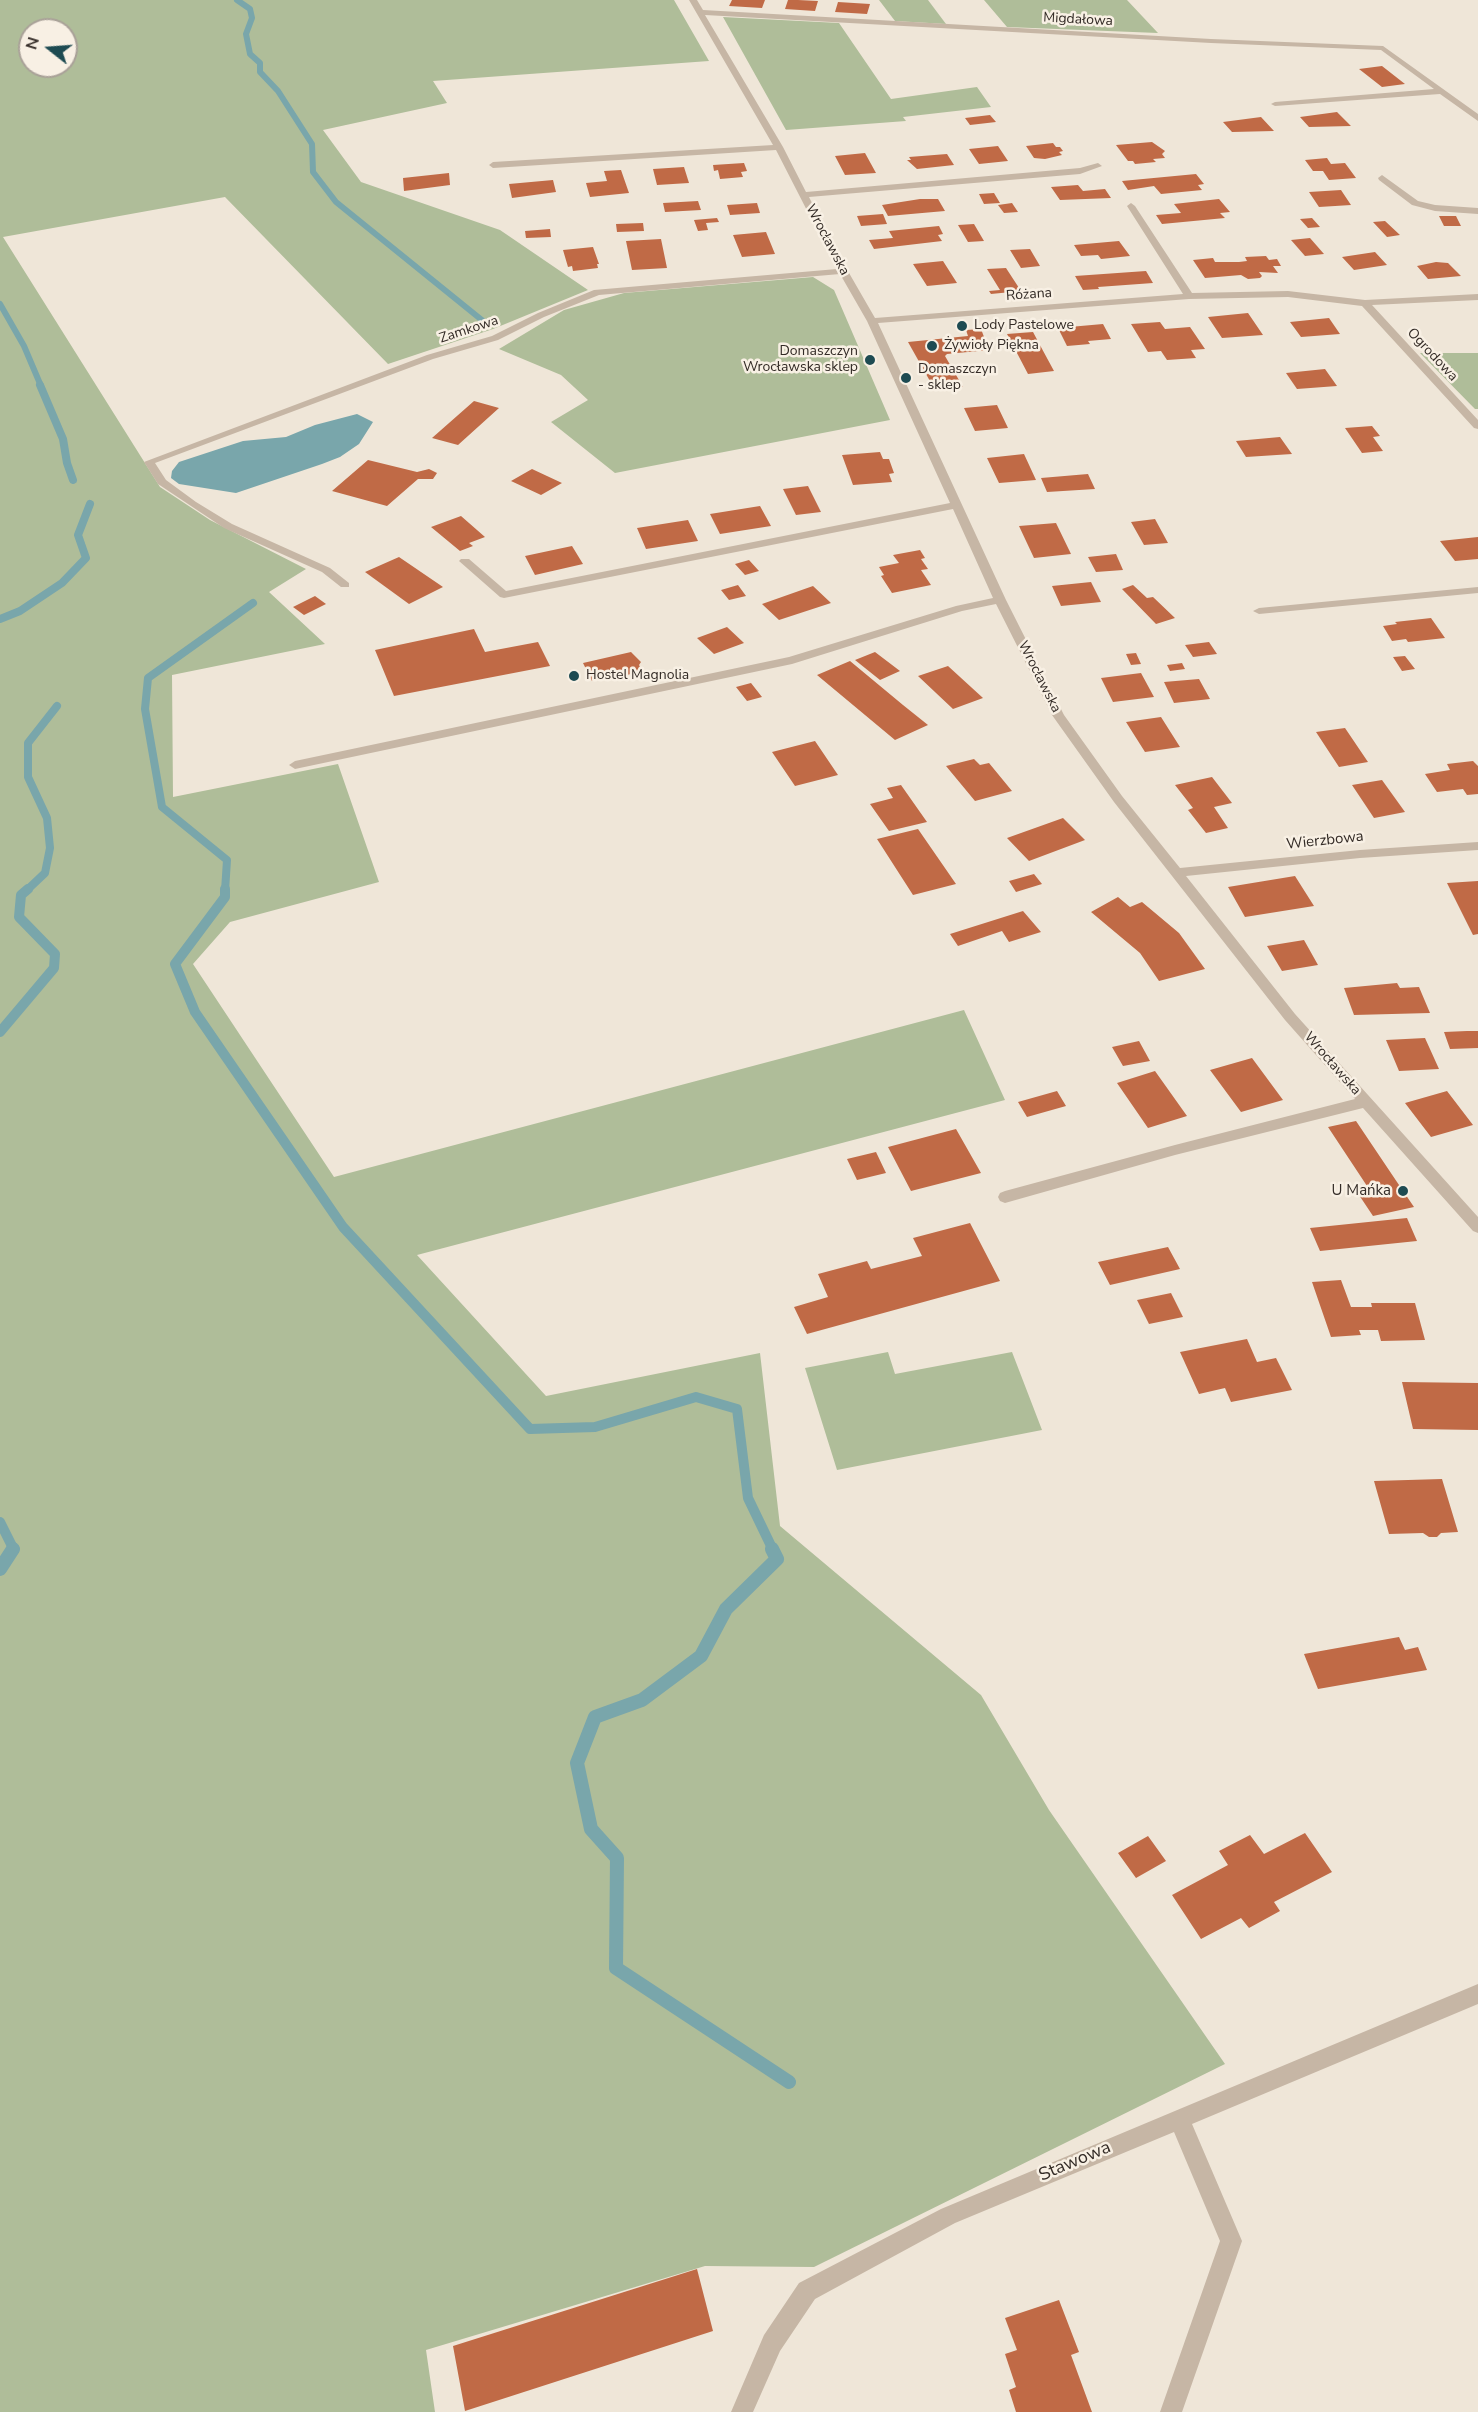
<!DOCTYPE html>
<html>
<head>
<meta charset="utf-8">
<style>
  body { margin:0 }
  #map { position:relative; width:1478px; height:2412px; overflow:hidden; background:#efe6d8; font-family:"Nunito Sans",sans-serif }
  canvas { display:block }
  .north { position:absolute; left:18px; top:18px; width:60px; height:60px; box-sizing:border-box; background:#f8f0e4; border:2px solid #a9a198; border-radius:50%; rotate:287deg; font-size:16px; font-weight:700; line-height:24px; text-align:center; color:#332b26 }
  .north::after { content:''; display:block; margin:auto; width:21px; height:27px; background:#1e4b52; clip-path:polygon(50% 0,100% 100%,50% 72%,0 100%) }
</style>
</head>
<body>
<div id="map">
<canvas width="1478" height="2412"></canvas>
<div class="north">N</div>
</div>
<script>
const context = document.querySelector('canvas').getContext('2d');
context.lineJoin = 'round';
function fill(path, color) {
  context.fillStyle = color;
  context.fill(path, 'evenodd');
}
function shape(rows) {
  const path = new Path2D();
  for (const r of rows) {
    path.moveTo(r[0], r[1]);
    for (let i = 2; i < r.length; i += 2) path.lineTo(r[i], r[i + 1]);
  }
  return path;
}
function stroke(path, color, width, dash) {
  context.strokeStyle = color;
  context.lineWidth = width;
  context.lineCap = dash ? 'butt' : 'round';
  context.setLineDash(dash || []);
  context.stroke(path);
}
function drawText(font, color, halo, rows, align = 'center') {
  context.font = font + ' "Nunito Sans",sans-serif';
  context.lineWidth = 5;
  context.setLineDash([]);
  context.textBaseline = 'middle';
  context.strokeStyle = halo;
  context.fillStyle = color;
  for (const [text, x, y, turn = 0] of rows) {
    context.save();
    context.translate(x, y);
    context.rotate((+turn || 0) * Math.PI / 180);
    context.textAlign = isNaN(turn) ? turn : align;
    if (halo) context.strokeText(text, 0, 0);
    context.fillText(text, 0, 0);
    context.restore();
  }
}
const green = shape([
  [0,0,674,0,709,61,433,81,447,103,323,130,361,182,500,230,588,290,493,329,388,364,225,197,3,237,160,487,210,520,306,569,269,592,325,644,172,675,173,797,338,764,379,882,230,922,193,964,334,1177,964,1010,1005,1100,417,1255,546,1396,760,1353,780,1526,981,1695,1049,1810,1225,2064,814,2267,705,2266,426,2350,435,2412,0,2412],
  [30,30,66,30,66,66,30,66],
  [879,0,928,0,946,24,895,21],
  [984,0,1127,0,1158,33,1007,27],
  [723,17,839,23,891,99,977,87,991,107,903,117,906,121,786,130],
  [813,277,834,290,890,420,615,473,551,422,588,400,561,375,499,349,564,310,624,293],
  [1420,353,1478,353,1478,409,1475,409],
  [888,1352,895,1374,1012,1352,1042,1430,837,1470,805,1368]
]);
const water = shape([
  [357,414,373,422,359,444,340,457,322,464,236,493,179,484,171,478,172,471,179,462,243,441,286,437,315,425]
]);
const streamFar3 = shape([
  [237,0,250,9,252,18,246,34,250,54,260,63,260,72,278,91,312,144,313,172,336,202,488,325],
  [0,304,24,346,41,386]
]);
const streamFar2 = shape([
  [40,385,63,439,67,463,73,480],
  [0,619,20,611,62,583,86,558,78,535,90,504],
  [26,891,45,873,50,848,47,818,28,777,28,743,57,706],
  [225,891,227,860,162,807,145,709,148,678,253,603]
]);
const streamFar1 = shape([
  [225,889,225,897,175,964,195,1012,343,1227,530,1429,595,1427,696,1397,737,1409,748,1498,773,1550],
  [0,1032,54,968,55,954,19,917,21,895,28,889],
  [0,1522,14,1550]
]);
const stream = shape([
  [772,1549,777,1559,726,1609,701,1656,642,1700,595,1717,577,1763,591,1829,617,1858,616,1968,789,2082],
  [0,1569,13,1549]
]);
const building = shape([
  [732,0,765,0,762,8,729,6],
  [788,0,798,0,818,1,815,11,785,9],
  [838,2,870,4,867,14,835,12],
  [1382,66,1405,84,1382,87,1359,69],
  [1337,112,1351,126,1309,127,1300,117],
  [990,115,996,122,970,125,965,118],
  [1261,117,1274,131,1232,132,1223,122],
  [1152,142,1165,151,1162,154,1165,158,1153,159,1156,162,1135,164,1133,161,1128,161,1116,145],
  [1053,143,1056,147,1060,147,1063,151,1059,152,1062,155,1045,159,1034,158,1026,146],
  [998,146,1008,161,979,164,969,149],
  [865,153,876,173,845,175,835,156],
  [947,154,954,165,917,169,907,160,911,160,909,157],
  [1327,158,1331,164,1345,163,1356,178,1329,180,1323,171,1313,171,1305,160],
  [744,163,747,171,741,172,743,177,720,179,718,170,714,171,713,165],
  [684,167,689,183,657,185,653,169],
  [621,170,629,193,590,197,586,183,607,181,604,171],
  [449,173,450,185,404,191,403,178],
  [1196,174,1204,184,1198,185,1202,190,1161,194,1154,186,1128,190,1122,181],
  [553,180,556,192,512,198,509,184],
  [1078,185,1083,191,1105,189,1111,198,1060,200,1051,187],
  [1341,190,1351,205,1319,207,1309,192],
  [994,193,1000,203,984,204,979,194],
  [920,199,938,199,945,211,888,216,882,205],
  [1219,199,1230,212,1220,213,1225,218,1162,224,1156,215,1181,213,1174,204],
  [698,201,701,210,665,212,663,203],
  [757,203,760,213,730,215,727,205],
  [1012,203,1018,212,1004,213,998,205],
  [883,214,887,224,861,226,857,216],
  [1439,216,1456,216,1461,226,1444,226],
  [717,218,719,222,706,223,708,230,698,231,694,220],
  [1312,218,1320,227,1308,228,1300,219],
  [1385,221,1400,235,1387,237,1373,222],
  [643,223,644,231,617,232,616,224],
  [974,224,984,241,968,242,958,225],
  [939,226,943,234,938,235,942,241,874,249,869,240,893,238,889,231],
  [550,229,551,237,526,238,525,231],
  [766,232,775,254,742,257,733,235],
  [1310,238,1324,254,1305,256,1291,240],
  [661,239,667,268,632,270,626,241],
  [1119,241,1130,256,1101,259,1098,255,1081,256,1074,245],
  [593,247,599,264,597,264,598,268,573,271,572,266,568,267,563,250],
  [1030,249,1040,266,1021,268,1010,250],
  [1375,252,1387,265,1354,270,1342,257],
  [1266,256,1269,260,1277,259,1281,266,1273,266,1278,273,1259,272,1262,276,1260,278,1248,279,1241,275,1205,278,1193,260,1213,258,1215,262,1239,262,1247,261,1245,257],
  [943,261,957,283,927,286,913,264],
  [1436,262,1448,263,1461,276,1428,279,1417,266],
  [1006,268,1021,291,991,294,989,291,1000,290,987,269],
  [1146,271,1153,283,1098,287,1099,289,1083,290,1075,276],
  [1248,313,1263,335,1222,338,1208,317],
  [1329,318,1340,334,1301,337,1290,322],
  [1160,322,1165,329,1190,327,1205,349,1191,350,1196,358,1167,360,1161,351,1148,352,1131,324],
  [1103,324,1111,339,1088,341,1090,344,1067,346,1058,328],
  [981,329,989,350,947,354,945,356,963,387,935,390,908,342,968,336,966,330],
  [1033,332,1041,347,1054,371,1028,374,1007,334],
  [1325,369,1337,386,1297,389,1286,373],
  [474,401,499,408,458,445,432,438],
  [997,405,1008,428,975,431,964,408],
  [1372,426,1380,436,1373,437,1383,451,1362,453,1345,428],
  [1280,437,1292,454,1246,457,1236,441],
  [880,452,883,459,889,459,894,473,889,474,892,482,853,485,842,455],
  [1024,454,1036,480,999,483,987,458],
  [368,460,417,472,429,469,437,473,433,479,418,479,387,506,332,491],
  [532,469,562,483,541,495,511,481],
  [1088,474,1095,489,1047,492,1041,478],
  [808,486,821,512,796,515,783,489],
  [760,506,771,526,720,534,710,514],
  [461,516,485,537,469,543,473,546,460,551,431,527],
  [1155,519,1168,543,1144,545,1131,522],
  [688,520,698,541,646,549,637,528],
  [1056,523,1071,554,1034,558,1019,526],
  [1478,537,1478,559,1455,561,1440,541],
  [572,546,583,564,535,575,525,556],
  [920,550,925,558,921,559,928,569,921,570,931,585,892,593,881,576,884,575,879,567,899,563,893,555],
  [1116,554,1123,570,1096,572,1088,557],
  [399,557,443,587,409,604,365,572],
  [749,560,759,571,745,575,735,564],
  [1091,582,1101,602,1061,606,1052,586],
  [738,585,746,596,729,600,721,590],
  [1133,585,1147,598,1153,597,1175,618,1156,624,1122,589],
  [813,586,831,603,779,620,762,604],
  [315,596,326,604,304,615,293,607],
  [1431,618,1445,638,1408,642,1406,639,1392,641,1383,626,1397,624,1395,622],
  [727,627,744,643,714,654,697,638],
  [474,629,485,652,538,642,550,666,394,696,375,650],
  [1209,642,1217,654,1193,657,1185,645],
  [631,652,641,662,639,665,643,672,592,681,583,663],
  [875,652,900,671,880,680,855,660],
  [1136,653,1141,664,1131,665,1126,654],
  [1405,656,1415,669,1402,671,1393,657],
  [850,661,903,705,928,725,895,740,817,675],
  [1182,663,1185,669,1170,671,1167,665],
  [948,666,983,698,953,709,918,676],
  [1141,673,1154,697,1113,702,1101,678],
  [1199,679,1210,699,1174,703,1164,682],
  [751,683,762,697,747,701,736,687],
  [1161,717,1180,747,1145,752,1126,722],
  [1345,728,1368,762,1339,767,1316,732],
  [815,741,838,775,795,786,772,752],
  [974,759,980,765,989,763,1012,791,975,801,946,766],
  [1473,761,1478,766,1478,794,1467,795,1463,789,1437,792,1425,774,1450,770,1447,764],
  [1212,777,1232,803,1214,807,1228,828,1206,833,1188,810,1193,808,1175,785],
  [1382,780,1405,812,1374,818,1352,785],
  [901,785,927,822,889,831,870,804,893,798,887,788],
  [1063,818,1085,840,1029,861,1007,838],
  [918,829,956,884,913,895,877,839],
  [1034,874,1042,884,1016,892,1009,881],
  [1295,876,1314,906,1245,917,1228,887],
  [1478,881,1478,934,1473,935,1447,883],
  [1118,897,1130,907,1142,902,1179,933,1205,969,1159,981,1140,953,1091,912],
  [1023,911,1041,932,1009,942,1002,931,958,946,950,934],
  [1304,940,1318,965,1282,971,1267,946],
  [1397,983,1400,988,1419,987,1430,1013,1354,1015,1344,988],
  [1467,1031,1478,1031,1478,1048,1450,1049,1444,1032],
  [1425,1038,1439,1069,1399,1071,1386,1040],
  [1139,1041,1150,1061,1123,1066,1112,1047],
  [1252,1058,1283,1100,1241,1112,1210,1070],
  [1155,1071,1187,1116,1148,1128,1117,1083],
  [1057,1091,1066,1106,1027,1117,1018,1102],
  [1447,1091,1473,1125,1431,1137,1405,1103],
  [1356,1121,1397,1182,1414,1207,1373,1216,1357,1192,1369,1189,1328,1127],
  [956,1129,981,1173,911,1191,888,1147],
  [876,1152,886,1173,857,1180,847,1159],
  [1407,1218,1417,1241,1320,1251,1310,1228],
  [970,1223,1000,1281,807,1334,794,1307,828,1297,818,1274,867,1261,871,1269,922,1256,913,1238],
  [1168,1247,1180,1269,1110,1285,1098,1262],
  [1341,1280,1351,1307,1372,1307,1371,1303,1415,1303,1425,1340,1381,1341,1378,1330,1359,1330,1361,1335,1331,1337,1312,1282],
  [1171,1293,1183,1317,1149,1324,1137,1300],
  [1247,1339,1257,1362,1276,1358,1292,1390,1231,1402,1225,1388,1199,1394,1180,1352],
  [1402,1382,1478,1383,1478,1430,1413,1429],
  [1442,1479,1458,1532,1441,1533,1437,1537,1429,1537,1423,1533,1389,1534,1374,1481],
  [1399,1637,1405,1650,1418,1647,1427,1670,1318,1689,1304,1654],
  [1305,1833,1332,1872,1274,1902,1280,1911,1249,1928,1241,1918,1201,1939,1172,1895,1228,1865,1219,1851,1250,1835,1264,1854],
  [1148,1836,1166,1861,1136,1878,1118,1853],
  [697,2269,713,2331,465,2411,453,2346],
  [1059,2300,1079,2352,1071,2355,1092,2412,1016,2412,1009,2390,1016,2387,1005,2354,1017,2350,1005,2318]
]);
const minor = shape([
  [689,0,697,0,703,10,1211,39,1383,46,1478,114,1478,121,1440,94,1275,106,1271,104,1275,102,1434,89,1381,50,1211,43,705,15,783,147,806,192,1080,168,1098,163,1102,166,1080,174,809,197,834,247,875,318,1183,294,1127,206,1131,203,1135,206,1192,293,1288,291,1365,300,1478,294,1478,300,1372,305,1478,420,1478,429,1474,428,1362,306,1288,297,1189,299,878,323,1006,600,1064,715,1122,796,1180,868,1360,850,1478,842,1478,850,1360,858,1186,876,1295,1014,1478,1217,1478,1233,1473,1231,1363,1108,1175,1155,1005,1203,1000,1201,998,1197,1000,1193,1005,1191,1175,1145,1355,1099,1285,1020,1114,802,1052,715,996,604,962,611,792,664,295,769,289,765,295,761,789,657,956,606,993,598,953,509,504,598,500,597,459,561,461,559,469,559,506,591,950,503,867,321,840,274,599,295,544,317,498,340,433,359,155,463,166,480,196,502,232,524,330,568,349,583,349,587,341,587,322,572,224,528,158,484,144,462,427,355,492,336,538,313,594,290,837,269,776,150,493,168,489,165,493,162,773,145,689,0],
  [1382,175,1418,201,1435,205,1478,208,1478,214,1435,211,1412,205,1379,180,1378,178,1382,175],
  [1478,587,1478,593,1259,614,1253,611,1259,608,1478,587],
  [1478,1984,1478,2004,1192,2124,1242,2241,1182,2412,1160,2412,1220,2241,1174,2132,955,2223,815,2299,780,2351,753,2412,731,2412,764,2335,799,2283,941,2209,1478,1984]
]);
const markers = [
  [962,326,6,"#1e4b52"],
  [932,346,6,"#1e4b52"],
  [870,360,6,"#1e4b52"],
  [906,378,6,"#1e4b52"],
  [574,676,6,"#1e4b52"],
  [1403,1191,6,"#1e4b52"]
];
const farStreetnames = [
  ["Migdałowa",1078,20,3],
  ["Wrocławska",827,240,62],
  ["Różana",1029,295,-4],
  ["Zamkowa",469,330,-18],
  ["Ogrodowa",1432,355,47],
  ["Wrocławska",1039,677,63],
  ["Wrocławska",1332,1064,49]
];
const farPoinames = [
  ["Lody Pastelowe",974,326],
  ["Żywioły Piękna",944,346],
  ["Domaszczyn",858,352,"right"],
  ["Wrocławska sklep",858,368,"right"],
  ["Domaszczyn",918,370],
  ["- sklep",918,386],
  ["Hostel Magnolia",586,676]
];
const streetNames = [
  ["Wierzbowa",1325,841,-6]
];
const poiNames = [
  ["U Mańka",1391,1191]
];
const nearStreetnames = [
  ["Stawowa",1075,2162,-23]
];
fill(green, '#afbd99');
fill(water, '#79a6ab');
stroke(streamFar3, '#79a6ab', 6);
stroke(streamFar2, '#79a6ab', 8);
stroke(streamFar1, '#79a6ab', 10);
stroke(stream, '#79a6ab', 14);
fill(building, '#c06a46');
fill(minor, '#c6b6a5');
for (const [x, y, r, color] of markers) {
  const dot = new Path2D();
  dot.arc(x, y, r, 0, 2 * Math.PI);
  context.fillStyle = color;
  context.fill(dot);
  stroke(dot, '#f8f0e4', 2);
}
drawText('14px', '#332b26', '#f8f0e4', farStreetnames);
drawText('14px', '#332b26', '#f8f0e4', farPoinames, 'left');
drawText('15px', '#332b26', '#f8f0e4', streetNames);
drawText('15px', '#332b26', '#f8f0e4', poiNames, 'right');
drawText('18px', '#332b26', '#f8f0e4', nearStreetnames);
</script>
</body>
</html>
